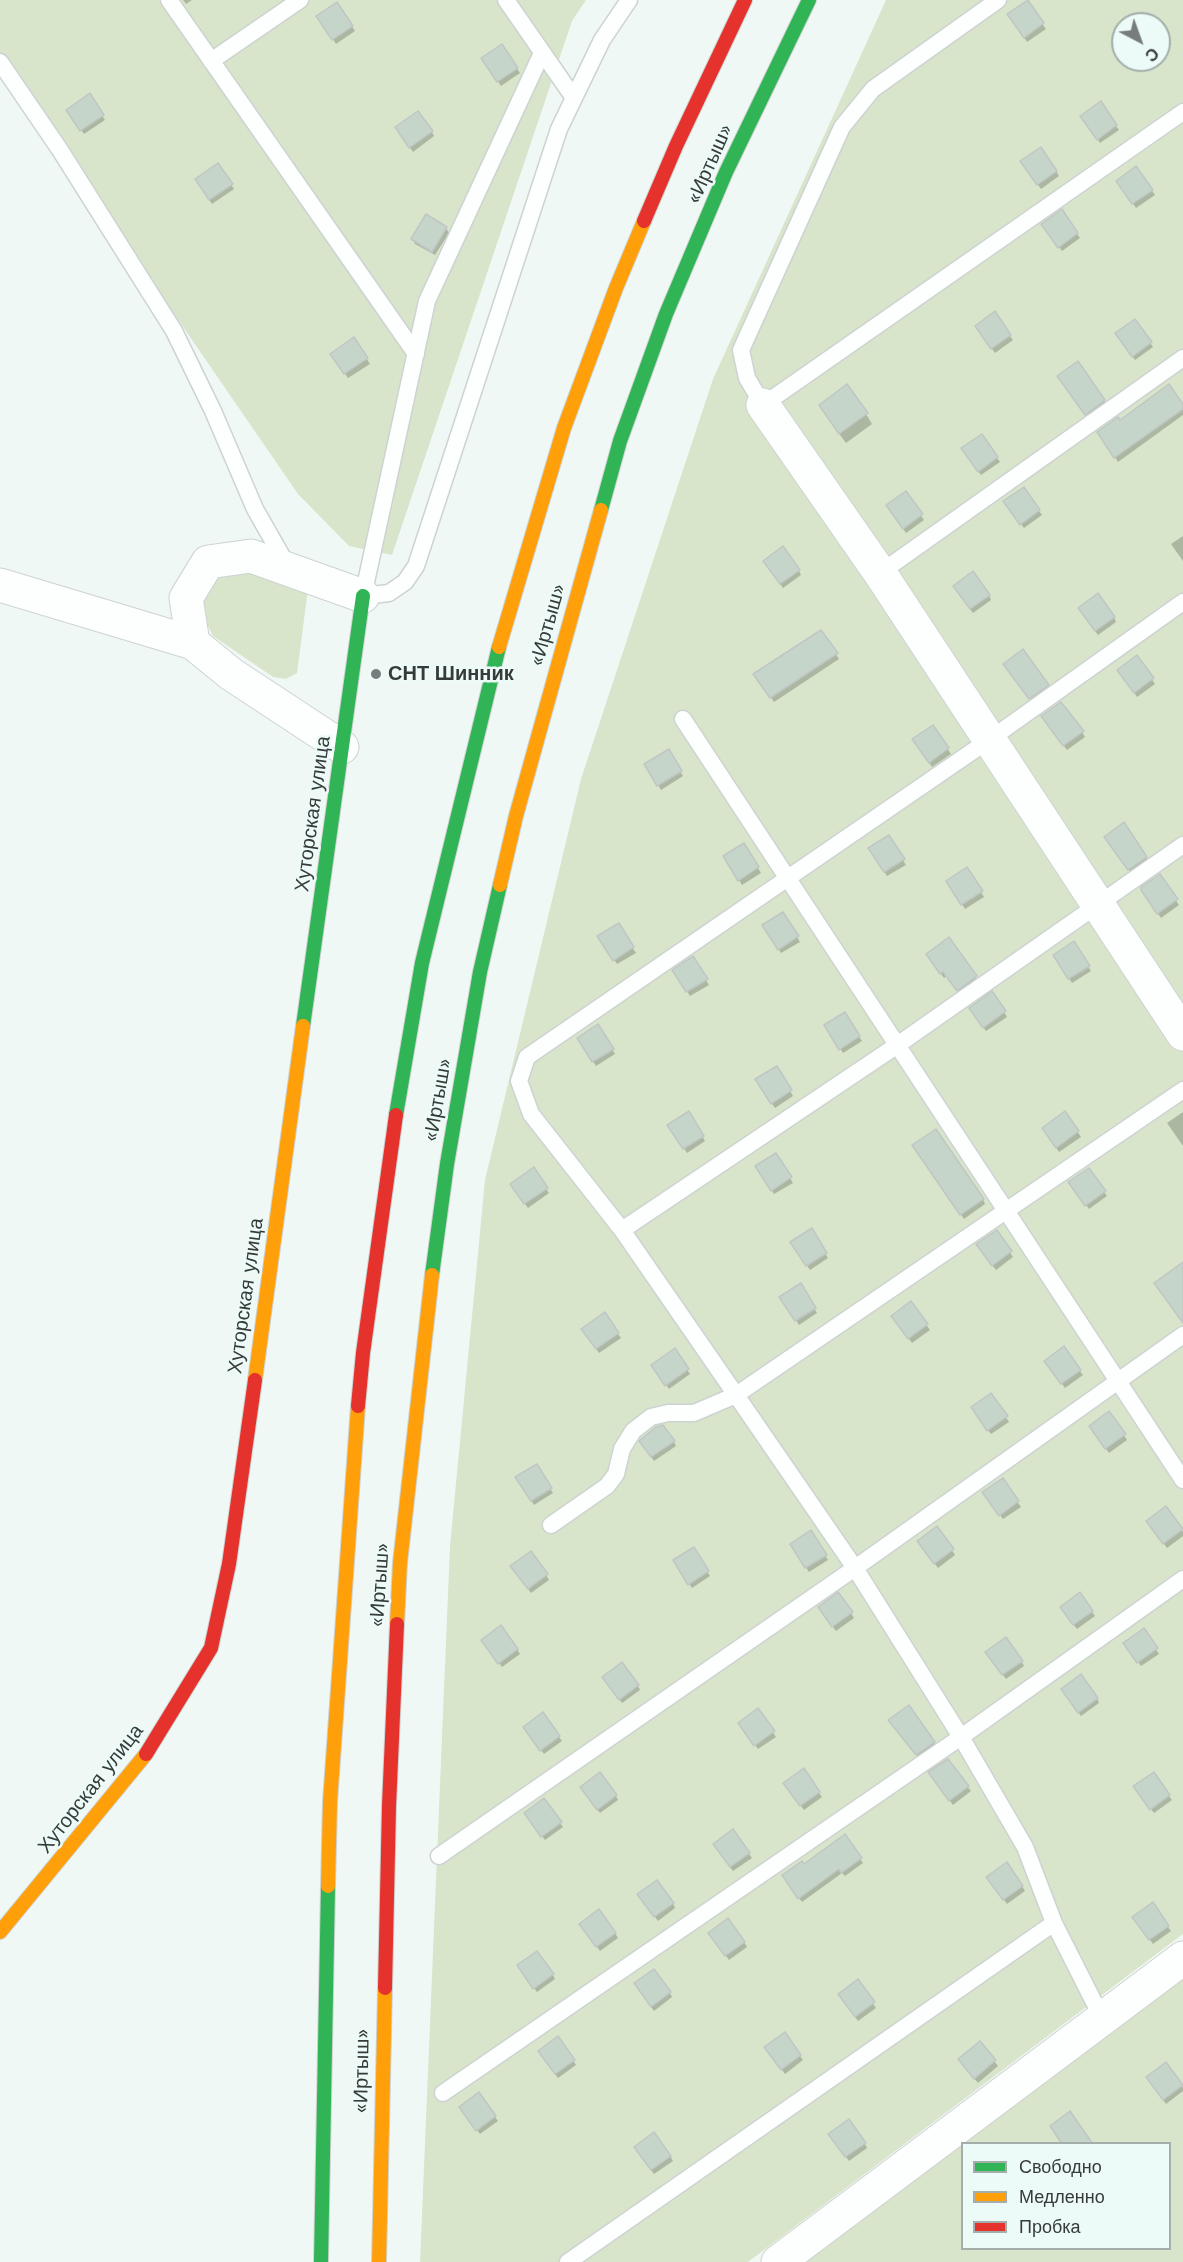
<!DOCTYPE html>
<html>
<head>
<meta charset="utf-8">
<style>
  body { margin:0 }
  #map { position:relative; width:1183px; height:2262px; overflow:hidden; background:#f0f8f6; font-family:"Work Sans",sans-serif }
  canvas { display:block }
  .legend { position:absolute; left:961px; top:2142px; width:210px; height:108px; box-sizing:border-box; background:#ecfbf7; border:2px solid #a3aeab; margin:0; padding:8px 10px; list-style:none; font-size:18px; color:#363b3a }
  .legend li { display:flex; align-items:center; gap:12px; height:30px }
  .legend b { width:30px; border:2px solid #a3aeab }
  .north { position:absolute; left:1111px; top:12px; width:60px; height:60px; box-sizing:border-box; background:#ecfbf7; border:2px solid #a3aeab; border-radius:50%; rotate:139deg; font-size:16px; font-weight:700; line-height:24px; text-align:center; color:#363b3a }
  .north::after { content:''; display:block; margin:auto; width:21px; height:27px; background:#777d7c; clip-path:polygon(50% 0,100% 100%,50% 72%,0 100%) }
</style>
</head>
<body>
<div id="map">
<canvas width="1183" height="2262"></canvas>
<ul class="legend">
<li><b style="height:8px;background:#30b455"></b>Свободно</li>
<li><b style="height:8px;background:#ff9f0a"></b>Медленно</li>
<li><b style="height:8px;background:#e5322d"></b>Пробка</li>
</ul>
<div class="north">С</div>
</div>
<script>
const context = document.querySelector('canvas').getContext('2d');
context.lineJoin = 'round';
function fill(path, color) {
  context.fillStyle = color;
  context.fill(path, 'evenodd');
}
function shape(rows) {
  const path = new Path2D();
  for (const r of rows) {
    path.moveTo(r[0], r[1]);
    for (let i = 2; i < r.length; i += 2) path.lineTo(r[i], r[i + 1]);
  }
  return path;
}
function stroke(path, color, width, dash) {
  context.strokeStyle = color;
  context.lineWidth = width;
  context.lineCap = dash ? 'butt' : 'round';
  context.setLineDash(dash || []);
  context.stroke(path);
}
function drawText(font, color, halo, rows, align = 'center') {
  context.font = font + ' "Work Sans",sans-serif';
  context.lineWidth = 5;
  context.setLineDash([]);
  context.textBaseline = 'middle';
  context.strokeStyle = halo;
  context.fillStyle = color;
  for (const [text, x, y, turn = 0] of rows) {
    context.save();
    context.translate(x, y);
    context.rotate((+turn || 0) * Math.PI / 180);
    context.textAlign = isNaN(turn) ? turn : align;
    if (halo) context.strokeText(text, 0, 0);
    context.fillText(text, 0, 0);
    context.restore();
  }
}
const green = shape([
  [0,0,586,0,572,21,392,555,349,546,298,494,0,61],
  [886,0,1183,0,1183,1934,748,2262,420,2262,450,1546,485,1180,581,779,713,379],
  [1123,24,1159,24,1159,60,1123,60],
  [252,568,308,589,297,673,286,679,273,677,213,636,199,609,215,577],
  [1183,1968,1183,2262,800,2262],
  [962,2144,1170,2144,1170,2248,962,2248]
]);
const shadow = shape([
  [183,0,192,0,186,4],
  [1027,2,1046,29,1027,42,1012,19],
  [337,4,355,31,336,44,321,21],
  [502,46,520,73,501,86,483,59],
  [89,96,105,120,84,134,71,115],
  [1100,104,1119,130,1100,143,1085,121],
  [399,132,432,132,434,136,413,152],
  [218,165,234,189,212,204,199,184],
  [1025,166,1056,171,1059,176,1041,189],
  [1136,168,1155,195,1136,208,1121,186],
  [1061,211,1080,238,1062,251,1046,229],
  [446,228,449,233,435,255,415,244,413,239],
  [1135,321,1153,347,1135,360,1119,338],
  [979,331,1010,336,1013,340,995,353],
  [354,339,370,364,348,378,335,359],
  [1078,363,1107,405,1089,418,1062,381],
  [1183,406,1183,415,1118,462,1099,432,1119,422],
  [866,414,872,424,846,443,826,416],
  [981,436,1000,462,981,475,966,453],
  [1023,489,1042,515,1024,528,1008,506],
  [906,493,924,520,906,533,891,510],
  [1183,536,1183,561,1171,544],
  [768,566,799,571,801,575,783,588],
  [957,591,989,595,991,600,973,613],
  [1082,613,1114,617,1116,622,1098,635],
  [821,632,839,659,774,702,758,679],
  [1137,657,1155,684,1137,697,1122,674],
  [1007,669,1048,685,1050,690,1033,702],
  [1046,721,1082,732,1085,737,1067,750],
  [932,727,951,754,932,767,917,744],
  [668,751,683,776,661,790,646,765],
  [1124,824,1149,862,1132,874,1109,841],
  [889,837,906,865,887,876,870,849],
  [744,845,761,873,742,885,725,857],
  [967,869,984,897,965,909,948,881],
  [1159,876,1179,905,1161,918,1145,895],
  [783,914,800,942,781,953,764,926],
  [618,925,636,953,617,964,599,936],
  [949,939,978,982,960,994,947,975,944,978,930,959],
  [1074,944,1091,971,1072,983,1055,956],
  [692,958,709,985,690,996,674,971],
  [992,993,1007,1017,986,1031,973,1013],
  [844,1014,862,1041,843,1053,826,1026],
  [598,1026,615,1054,596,1066,579,1038],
  [776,1068,793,1096,775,1108,757,1080],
  [1183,1112,1183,1146,1167,1123],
  [688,1113,705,1141,687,1153,669,1125],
  [1065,1113,1081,1137,1059,1152,1046,1132],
  [917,1150,983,1199,985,1204,964,1219],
  [776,1155,793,1183,774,1194,757,1167],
  [1073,1187,1104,1192,1107,1196,1089,1209],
  [514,1189,546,1189,549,1193,528,1208],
  [811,1231,828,1258,810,1270,792,1242],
  [996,1232,1013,1257,996,1270,980,1249],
  [800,1285,817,1313,799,1325,781,1297],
  [911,1303,930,1330,912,1343,896,1321],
  [586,1334,618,1334,621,1338,599,1353],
  [674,1350,690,1374,669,1389,656,1370],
  [1049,1366,1080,1371,1083,1375,1065,1388],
  [991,1395,1009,1422,991,1434,975,1412],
  [1093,1431,1124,1435,1127,1440,1109,1453],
  [674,1442,676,1446,654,1461,644,1446],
  [536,1466,553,1493,534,1505,517,1477],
  [1002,1480,1021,1507,1003,1519,987,1497],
  [1166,1508,1183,1532,1183,1536,1167,1548,1151,1526],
  [937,1528,955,1555,938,1568,922,1546],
  [811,1533,828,1560,809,1572,792,1545],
  [693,1549,710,1576,692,1588,675,1561],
  [515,1571,546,1575,549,1580,531,1593],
  [1080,1594,1095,1616,1077,1629,1064,1612],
  [822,1612,851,1613,854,1618,836,1631],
  [1143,1630,1159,1654,1141,1666,1128,1648],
  [486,1645,517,1649,520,1654,502,1667],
  [990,1657,1022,1662,1024,1666,1006,1679],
  [606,1681,638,1686,640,1690,622,1703],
  [1065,1694,1097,1698,1099,1703,1081,1716],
  [908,1707,937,1747,920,1759,893,1725],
  [758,1710,776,1737,758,1749,742,1728],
  [528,1732,559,1737,562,1741,544,1754],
  [947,1761,971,1791,953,1805,933,1777],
  [803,1770,822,1797,804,1810,788,1788],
  [1153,1774,1172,1800,1154,1813,1138,1791],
  [584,1792,616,1796,618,1800,600,1813],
  [529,1818,560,1823,563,1827,545,1840],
  [717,1849,749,1854,752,1858,733,1871],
  [860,1859,863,1863,845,1876,842,1873,802,1902,786,1880,804,1866],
  [991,1882,1022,1886,1025,1891,1007,1904],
  [642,1899,673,1903,675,1908,658,1921],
  [1137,1922,1168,1927,1171,1931,1153,1944],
  [584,1929,615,1933,618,1938,600,1951],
  [713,1938,744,1942,747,1947,729,1960],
  [521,1970,553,1975,555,1979,537,1992],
  [858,1981,876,2008,858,2021,843,1999],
  [638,1988,670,1993,672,1997,654,2011],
  [784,2034,803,2060,785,2074,769,2052],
  [980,2043,998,2066,978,2083,962,2064],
  [542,2056,573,2060,576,2065,558,2078],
  [1166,2064,1183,2088,1183,2091,1166,2104,1151,2082],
  [464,2112,495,2117,498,2121,480,2134],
  [833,2139,865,2144,867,2148,849,2161],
  [638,2152,670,2156,673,2161,654,2174]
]);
const building = shape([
  [1028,0,1044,23,1024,38,1007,14,1028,0],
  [337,2,353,26,332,40,316,16,337,2],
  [502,44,518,68,497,82,481,58,502,44],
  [90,93,104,115,80,131,66,110,90,93],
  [1101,101,1117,125,1097,140,1080,116,1101,101],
  [418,111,433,131,409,148,395,127,418,111],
  [1041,147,1057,171,1037,185,1020,161,1041,147],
  [218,163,233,184,209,200,195,179,218,163],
  [1136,166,1153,190,1132,204,1116,181,1136,166],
  [1062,209,1078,233,1058,248,1041,224,1062,209],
  [426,214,447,227,432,252,411,239,426,214],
  [995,311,1011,335,991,349,975,326,995,311],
  [1135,319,1152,342,1132,357,1115,333,1135,319],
  [354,337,368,358,344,374,330,354,354,337],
  [1078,361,1105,400,1085,415,1057,376,1078,361],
  [847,384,868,413,839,434,819,405,847,384],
  [1169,384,1183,404,1183,409,1114,458,1097,432,1118,417,1120,420,1169,384],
  [982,434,998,457,978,472,961,448,982,434],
  [1024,487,1040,510,1020,525,1003,501,1024,487],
  [906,491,923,514,903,529,886,505,906,491],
  [783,546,800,570,780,584,763,561,783,546],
  [973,571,990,595,970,609,953,586,973,571],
  [1098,593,1115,617,1095,631,1078,608,1098,593],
  [821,630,838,653,770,698,753,674,821,630],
  [1023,649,1049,685,1029,699,1003,664,1023,649],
  [1137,655,1154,678,1134,693,1117,670,1137,655],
  [1061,702,1084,731,1063,746,1041,716,1061,702],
  [933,725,949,748,929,763,912,739,933,725],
  [669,749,682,771,657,786,644,764,669,749],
  [1124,822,1147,857,1128,870,1104,837,1124,822],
  [889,835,905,859,884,872,868,848,889,835],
  [744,843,759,867,738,881,723,856,744,843],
  [967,867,983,891,961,905,946,881,967,867],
  [1160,874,1178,899,1157,914,1141,890,1141,887,1160,874],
  [783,912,799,936,778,950,762,925,783,912],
  [619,923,634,947,613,961,597,936,619,923],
  [949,937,977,976,957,991,943,972,940,974,926,954,949,937],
  [1074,941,1090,966,1068,979,1053,955,1074,941],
  [693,956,708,979,686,992,672,970,693,956],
  [992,991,1006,1011,983,1028,969,1008,992,991],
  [845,1012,860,1036,839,1050,824,1025,845,1012],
  [598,1024,614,1049,592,1062,577,1038,598,1024],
  [777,1066,792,1090,771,1104,755,1079,777,1066],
  [689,1111,704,1136,683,1149,667,1125,689,1111],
  [1065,1111,1079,1131,1056,1148,1042,1128,1065,1111],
  [936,1129,984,1199,960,1215,912,1145,936,1129],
  [776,1153,792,1177,771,1191,755,1166,776,1153],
  [534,1167,548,1188,524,1204,510,1184,534,1167],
  [1089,1168,1106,1191,1085,1206,1068,1182,1089,1168],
  [812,1228,827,1253,806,1266,790,1242,812,1228],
  [997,1230,1012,1251,992,1266,976,1244,997,1230],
  [1183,1262,1183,1323,1154,1283,1183,1262],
  [801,1283,816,1308,795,1321,779,1297,801,1283],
  [911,1301,928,1324,908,1339,891,1316,911,1301],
  [605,1312,619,1333,596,1349,581,1329,605,1312],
  [1064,1346,1081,1370,1061,1384,1044,1361,1064,1346],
  [675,1348,689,1369,665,1386,651,1365,675,1348],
  [991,1393,1008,1416,987,1431,971,1407,991,1393],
  [1109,1411,1126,1434,1105,1449,1089,1426,1109,1411],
  [663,1425,675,1441,651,1457,639,1441,656,1427,663,1425],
  [537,1464,552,1488,531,1501,515,1477,537,1464],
  [1003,1478,1019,1501,999,1516,982,1492,1003,1478],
  [1166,1506,1183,1529,1163,1544,1146,1521,1166,1506],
  [937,1526,954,1549,934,1564,917,1541,937,1526],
  [811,1530,827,1555,805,1568,790,1544,811,1530],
  [694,1547,709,1571,688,1585,673,1560,694,1547],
  [531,1551,548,1574,528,1589,510,1566,531,1551],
  [838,1592,853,1612,832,1627,818,1607,838,1592],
  [1080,1592,1093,1611,1073,1625,1060,1607,1080,1592],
  [501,1625,518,1649,498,1664,481,1640,501,1625],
  [1144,1628,1158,1648,1137,1663,1123,1643,1144,1628],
  [1006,1637,1023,1661,1002,1675,985,1652,1006,1637],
  [622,1662,639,1685,619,1700,602,1677,622,1662],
  [1081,1674,1098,1698,1078,1713,1061,1689,1081,1674],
  [909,1705,935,1742,916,1755,888,1720,909,1705],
  [758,1708,775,1731,754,1746,738,1723,758,1708],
  [543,1712,560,1736,540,1751,523,1727,543,1712],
  [948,1759,969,1786,949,1801,928,1772,948,1759],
  [804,1768,820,1792,800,1806,783,1783,804,1768],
  [600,1772,617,1795,597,1810,580,1787,600,1772],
  [1154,1772,1170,1795,1150,1810,1133,1786,1154,1772],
  [544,1798,562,1822,541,1837,524,1813,544,1798],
  [733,1829,750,1853,730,1867,713,1844,733,1829],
  [845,1834,862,1858,841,1873,839,1869,798,1899,782,1875,802,1861,804,1864,845,1834],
  [1007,1862,1023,1886,1003,1900,986,1877,1007,1862],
  [657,1880,674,1903,654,1917,637,1894,657,1880],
  [1153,1902,1169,1926,1149,1940,1132,1917,1153,1902],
  [599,1909,616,1933,596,1947,579,1924,599,1909],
  [728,1918,745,1942,725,1956,708,1933,728,1918],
  [537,1951,554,1974,533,1989,517,1965,537,1951],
  [654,1969,671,1992,651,2007,634,1983,654,1969],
  [858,1979,875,2002,855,2017,838,1994,858,1979],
  [785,2032,801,2055,781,2070,764,2047,785,2032],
  [558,2036,575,2060,555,2074,538,2051,558,2036],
  [980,2041,996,2060,974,2079,958,2059,980,2041],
  [1166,2062,1183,2085,1163,2100,1146,2077,1166,2062],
  [479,2092,496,2116,476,2131,459,2107,479,2092],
  [1070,2111,1093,2144,1062,2144,1050,2126,1070,2111],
  [849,2119,866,2143,845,2157,828,2134,849,2119],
  [654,2132,671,2156,651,2170,634,2147,654,2132]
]);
const lane = shape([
  [169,0,416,354],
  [506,0,574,98],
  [998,0,873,89,842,127,741,350,747,378,763,405,1183,112],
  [541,55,427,301,363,596,389,593,405,582,416,566,559,129,602,40,629,0],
  [211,61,300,0],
  [0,62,60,150,174,331,213,411,255,509,288,567],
  [880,573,1183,358],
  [683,719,1183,1480],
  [622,1230,896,1046,1183,845],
  [551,1525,607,1486,616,1474,622,1449,633,1431,651,1417,668,1413,694,1413,736,1395,1183,1090],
  [439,1856,855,1568,1183,1335],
  [1103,2020,1054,1923,1025,1847,961,1737,855,1568,736,1395,622,1230,531,1114,519,1081,527,1057,989,740,1183,602],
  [443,2093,961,1737,1183,1579],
  [568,2262,1054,1923]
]);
const street = shape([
  [763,405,880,573,1183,1034],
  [0,585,193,643],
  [342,747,231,674,193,643,186,598,208,562,251,556,363,596],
  [778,2262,1183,1958]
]);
const fast = shape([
  [601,510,620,441,666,314,726,172,809,0],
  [303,1026,363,596],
  [396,1115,422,963,499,647],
  [432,1275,447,1164,480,972,500,885],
  [321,2262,328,1886]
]);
const slow = shape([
  [499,647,564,428,616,288,644,221],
  [500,885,516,816,601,510],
  [255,1380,303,1026],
  [397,1624,400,1563,432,1275],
  [328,1886,330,1802,358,1406],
  [0,1932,146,1754],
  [379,2262,385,1988]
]);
const jam = shape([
  [644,221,676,146,745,0],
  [358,1406,363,1353,396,1115],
  [146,1754,211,1648,229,1564,255,1380],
  [385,1988,389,1806,397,1624]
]);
const markers = [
  [376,674,6,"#777d7c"]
];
const streetNames = [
  ["«Иртыш»",710,164,-66],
  ["«Иртыш»",548,625,-74],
  ["Хуторская улица",313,814,-82],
  ["«Иртыш»",438,1100,-80],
  ["Хуторская улица",246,1296,-82],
  ["«Иртыш»",380,1585,-86],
  ["Хуторская улица",91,1789,-52],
  ["«Иртыш»",362,2071,-89]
];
const poiNames = [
  ["СНТ Шинник",388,674]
];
fill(green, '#d8e5cb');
fill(shadow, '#0003');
fill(building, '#c5d5ca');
stroke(building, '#c1c6c4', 1.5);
stroke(lane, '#cdd3d1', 19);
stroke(street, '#cdd3d1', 35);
stroke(fast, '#cdd3d1', 16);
stroke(slow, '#cdd3d1', 16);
stroke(jam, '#cdd3d1', 16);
stroke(lane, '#fdfefe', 16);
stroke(street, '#fdfefe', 33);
stroke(fast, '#30b455', 14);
stroke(slow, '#ff9f0a', 14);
stroke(jam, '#e5322d', 14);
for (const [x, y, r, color] of markers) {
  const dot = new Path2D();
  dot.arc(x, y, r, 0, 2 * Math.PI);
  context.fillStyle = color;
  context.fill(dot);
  stroke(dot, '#ecfbf7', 2);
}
drawText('20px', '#363b3a', '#ecfbf7', streetNames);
drawText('bold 20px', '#363b3a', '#ecfbf7', poiNames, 'left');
</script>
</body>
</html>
